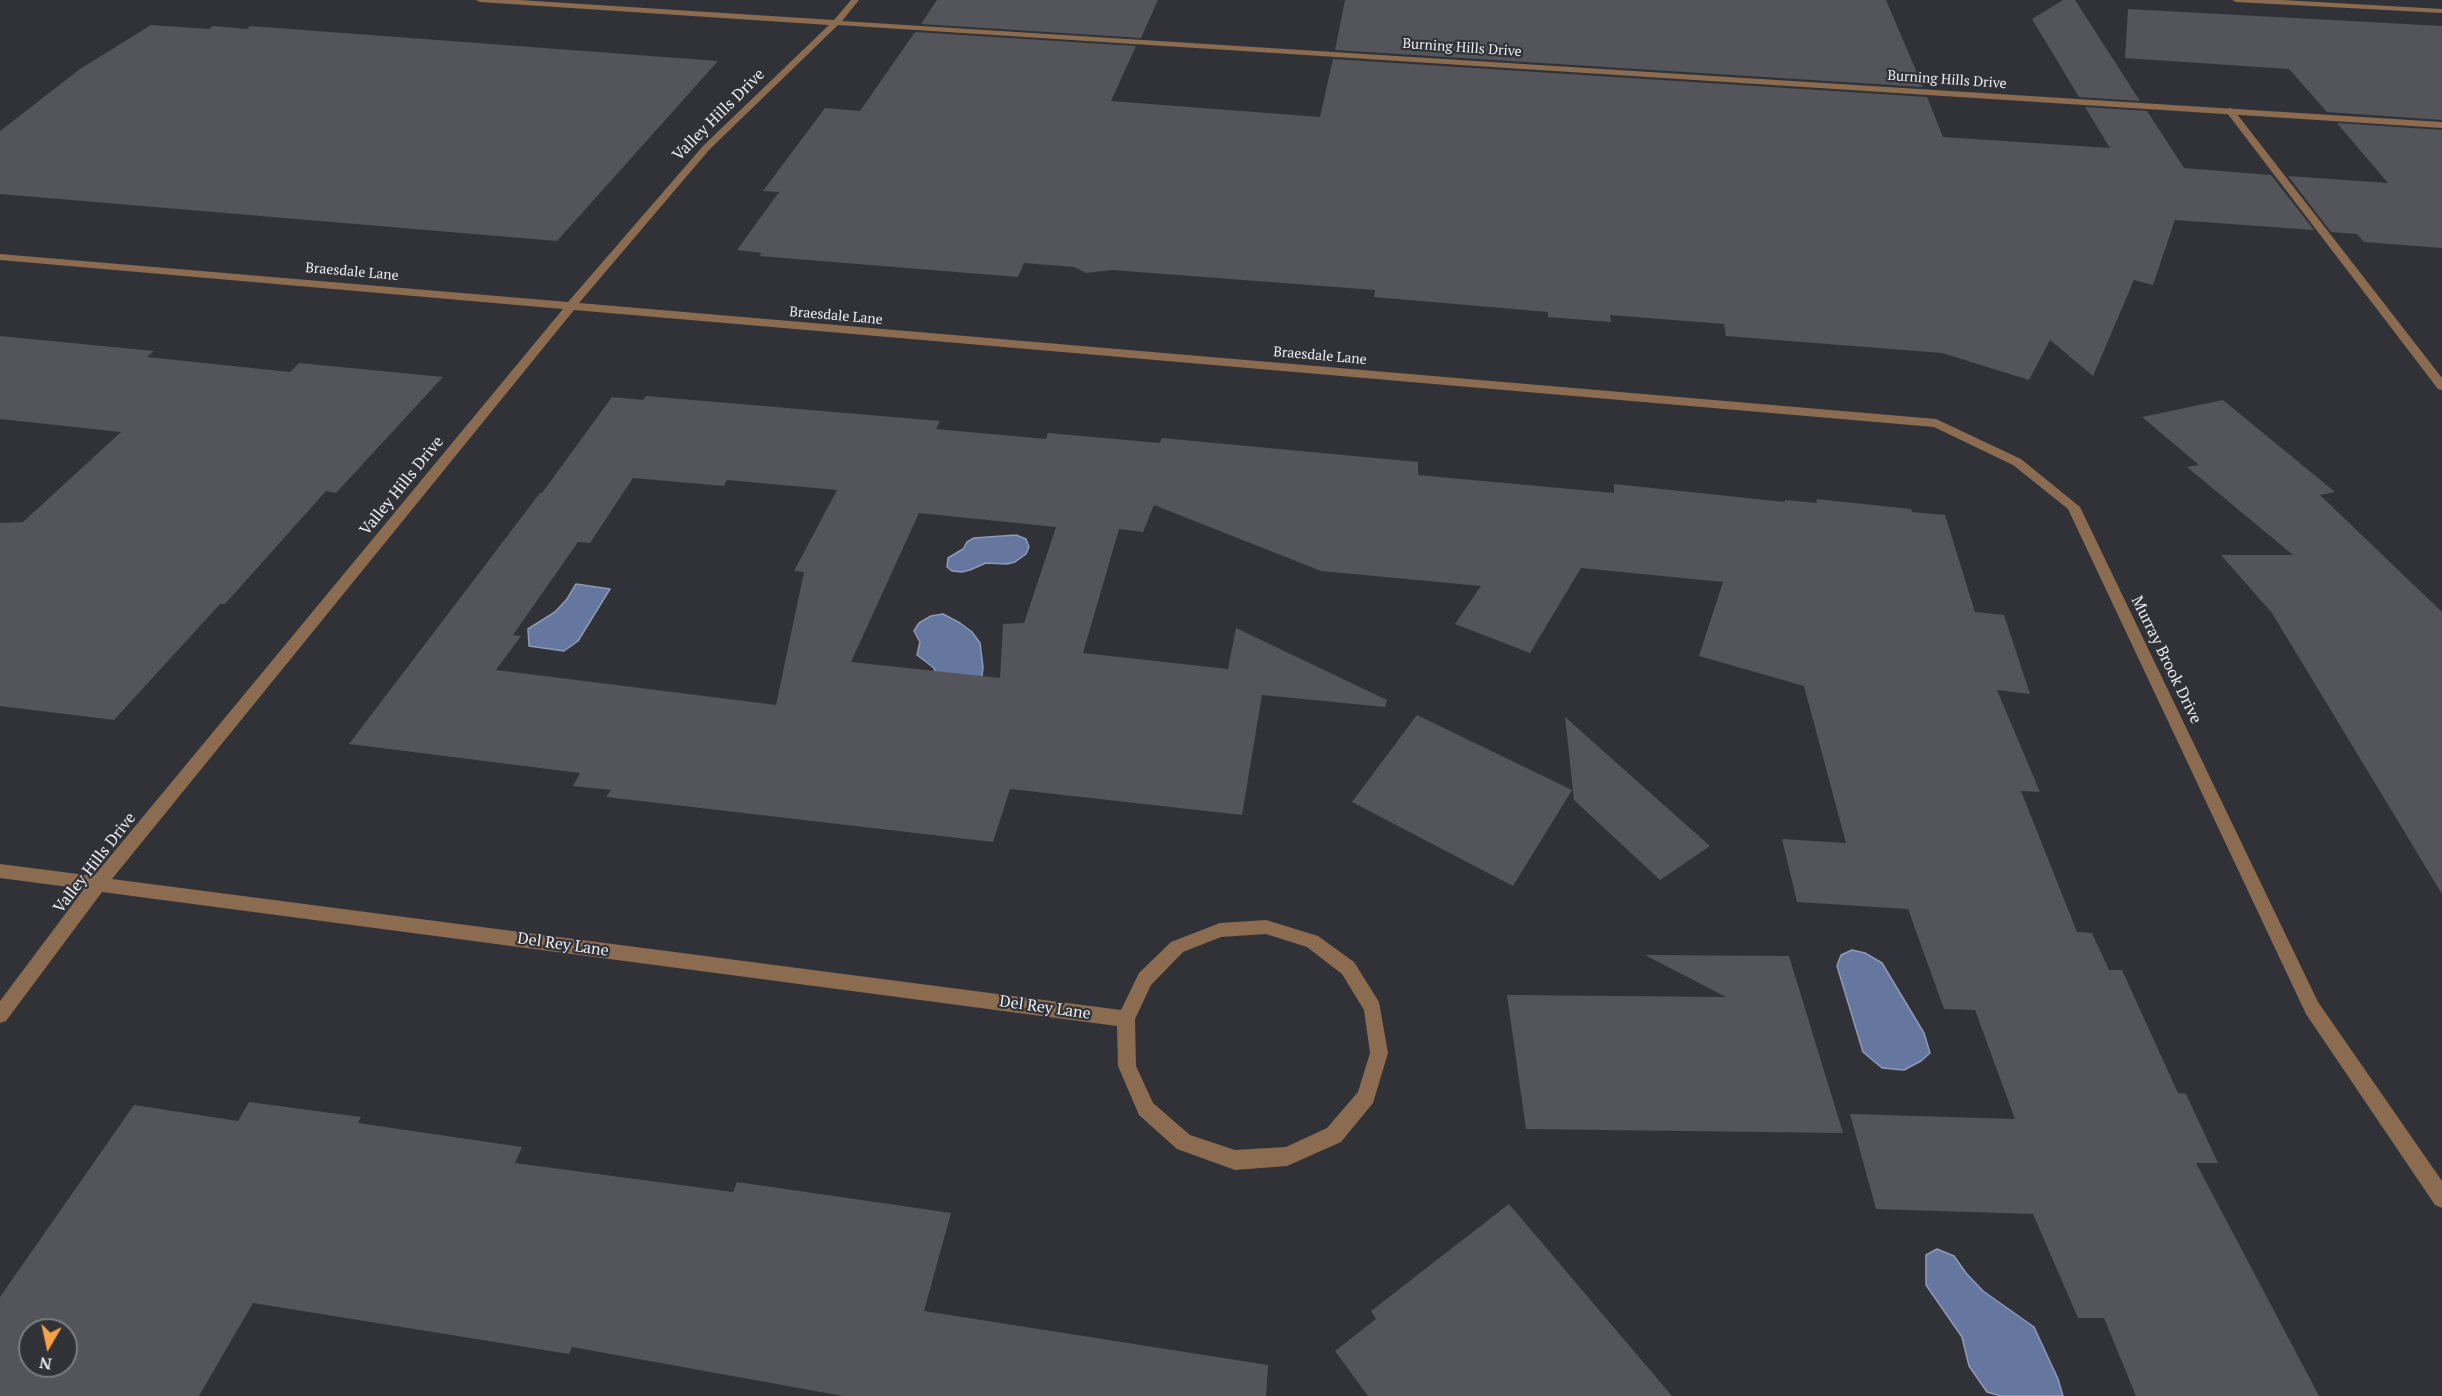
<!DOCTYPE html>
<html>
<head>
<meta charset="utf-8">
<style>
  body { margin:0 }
  #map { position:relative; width:2442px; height:1396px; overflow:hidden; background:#303237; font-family:"PT Serif",serif }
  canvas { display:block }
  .north { position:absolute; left:18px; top:1318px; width:60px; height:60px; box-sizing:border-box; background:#303237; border:2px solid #7b7d81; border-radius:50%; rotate:189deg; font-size:16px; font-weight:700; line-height:24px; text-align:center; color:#ecedf1 }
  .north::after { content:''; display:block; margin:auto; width:21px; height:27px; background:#f8a14a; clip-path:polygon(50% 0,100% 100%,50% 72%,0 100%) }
</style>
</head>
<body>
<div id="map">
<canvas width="2442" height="1396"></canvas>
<div class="north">N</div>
</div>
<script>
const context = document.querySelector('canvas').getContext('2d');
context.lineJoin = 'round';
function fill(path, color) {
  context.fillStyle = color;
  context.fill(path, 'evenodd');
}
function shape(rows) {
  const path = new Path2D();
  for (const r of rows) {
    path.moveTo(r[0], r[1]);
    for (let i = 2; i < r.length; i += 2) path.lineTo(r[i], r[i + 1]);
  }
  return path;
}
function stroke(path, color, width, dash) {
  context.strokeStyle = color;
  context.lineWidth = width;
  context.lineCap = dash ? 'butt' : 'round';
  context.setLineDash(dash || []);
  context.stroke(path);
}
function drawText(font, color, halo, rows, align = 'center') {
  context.font = font + ' "PT Serif",serif';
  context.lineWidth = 4.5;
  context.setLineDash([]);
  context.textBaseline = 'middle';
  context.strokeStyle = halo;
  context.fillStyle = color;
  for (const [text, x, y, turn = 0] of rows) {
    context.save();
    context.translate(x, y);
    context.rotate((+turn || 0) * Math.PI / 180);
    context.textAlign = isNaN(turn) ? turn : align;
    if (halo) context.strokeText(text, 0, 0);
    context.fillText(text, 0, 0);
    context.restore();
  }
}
const water = shape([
  [1016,535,1026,539,1029,547,1026,554,1015,562,1007,564,986,563,970,570,962,572,952,571,947,567,948,558,963,549,967,542,974,538,1016,535],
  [576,584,610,589,578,641,564,651,529,646,528,629,555,612,567,599,576,584],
  [943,614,960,623,972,632,980,643,983,667,982,676,976,684,936,675,934,668,917,655,920,642,914,631,919,623,931,616,943,614],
  [1852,950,1865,953,1882,963,1924,1033,1930,1053,1921,1061,1904,1070,1882,1068,1863,1052,1837,966,1841,955,1852,950],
  [1937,1249,1954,1256,1966,1273,1983,1291,2034,1327,2058,1379,2063,1396,2001,1396,1987,1392,1969,1366,1962,1337,1926,1285,1926,1255,1937,1249]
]);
const building = shape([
  [937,0,1158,0,1141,38,921,24],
  [1345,0,1886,0,1923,87,1335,50],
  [2063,0,2075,0,2140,101,2079,97,2032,19],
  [2128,9,2442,26,2442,120,2327,112,2289,69,2125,58],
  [151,25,209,29,213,26,247,29,250,26,718,61,557,241,0,194,0,131,80,69],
  [915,32,1136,46,1111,101,1320,117,1333,59,1927,97,1943,137,2110,148,2085,107,2147,111,2184,168,2271,175,2314,230,2175,220,2153,285,2134,280,2093,376,2050,340,2029,380,1942,353,1726,336,1724,324,1610,315,1611,322,1548,317,1548,312,1374,297,1375,290,1112,270,1086,273,1074,267,1024,263,1018,277,759,256,762,253,737,250,779,192,763,191,825,108,860,111],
  [2337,123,2442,130,2442,248,2364,242,2357,234,2331,232,2288,176,2388,183],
  [0,336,154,351,147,357,290,372,299,363,443,377,336,493,326,491,225,604,220,604,114,720,0,706,0,523,23,522,121,432,0,419],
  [646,396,940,421,936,429,1046,439,1048,433,1160,443,1162,438,1418,462,1418,475,1614,493,1614,484,1785,502,1785,500,1817,503,1816,499,1911,509,1912,512,1945,515,1975,612,2004,615,2030,694,1997,690,2040,792,2021,791,2077,932,2092,933,2109,970,2122,970,2178,1093,2186,1094,2218,1163,2196,1163,2319,1396,2136,1396,2104,1318,2078,1318,2033,1214,1876,1209,1850,1114,2015,1119,1975,1010,1944,1009,1908,909,1797,902,1782,839,1846,843,1804,686,1699,656,1723,582,1581,568,1530,653,1455,624,1481,586,1321,571,1154,505,1143,532,1119,529,1083,653,1228,669,1236,628,1387,700,1385,707,1262,695,1242,815,1010,789,993,842,606,797,611,790,573,786,580,773,349,744,540,493,542,493,612,397,643,400],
  [633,478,724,486,727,480,837,490,794,571,804,572,776,705,496,670,521,636,513,635,578,542,590,543],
  [919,513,1056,527,1024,623,1003,624,1000,678,851,662],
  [2223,400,2335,492,2320,495,2442,612,2442,894,2272,613,2221,555,2293,555,2187,467,2199,465,2142,417],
  [1417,715,1572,790,1513,886,1352,802],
  [1565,717,1710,846,1660,880,1574,800],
  [1645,955,1789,956,1843,1133,1526,1129,1507,995,1726,997],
  [249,1102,361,1117,358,1123,522,1147,515,1163,733,1192,737,1182,951,1213,924,1311,1268,1365,1266,1396,843,1396,572,1347,569,1354,253,1303,199,1396,0,1396,0,1297,134,1105,238,1121],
  [30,1330,66,1330,66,1366,30,1366],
  [1509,1204,1672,1396,1368,1396,1335,1351,1376,1319,1371,1311]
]);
const lane = shape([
  [2232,0,2282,0,2442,9,2442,13,2236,2,2232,0],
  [2230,108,2233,109,2442,378,2442,390,2438,389,2227,113,2225,111,2230,108]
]);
const street = shape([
  [476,0,519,0,834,20,851,0,859,0,842,21,2442,122,2442,128,838,25,709,150,579,303,1936,419,2021,459,2080,507,2318,1002,2442,1181,2442,1208,2435,1205,2306,1014,2068,509,2013,465,1934,427,574,310,112,879,1121,1010,1139,973,1171,942,1220,923,1266,920,1318,936,1354,962,1379,1002,1388,1053,1373,1103,1341,1142,1287,1166,1235,1170,1177,1149,1139,1115,1118,1066,1117,1026,102,892,6,1021,0,1023,0,1001,84,889,0,878,0,864,94,876,563,309,0,260,0,254,568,302,703,146,829,25,480,2,476,0],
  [1266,934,1307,947,1342,974,1364,1010,1370,1053,1358,1092,1327,1128,1286,1147,1235,1150,1190,1135,1153,1103,1136,1066,1135,1019,1151,985,1183,952,1221,937,1266,934]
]);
const farStreetnames = [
  ["Burning Hills Drive",1462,48,4],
  ["Burning Hills Drive",1947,80,4],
  ["Braesdale Lane",352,272,5],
  ["Braesdale Lane",836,316,5],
  ["Braesdale Lane",1320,356,5]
];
const streetNames = [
  ["Valley Hills Drive",719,115,-45],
  ["Valley Hills Drive",402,486,-51],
  ["Murray Brook Drive",2166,660,64],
  ["Valley Hills Drive",95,863,-52],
  ["Del Rey Lane",563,945,8],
  ["Del Rey Lane",1045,1008,8]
];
fill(water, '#65769f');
stroke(water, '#8e9ab8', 1.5);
fill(building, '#53555b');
fill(lane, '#8b6c50');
fill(street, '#8b6c50');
drawText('14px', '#ecedf1', '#303237', farStreetnames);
drawText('16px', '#ecedf1', '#303237', streetNames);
</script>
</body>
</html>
